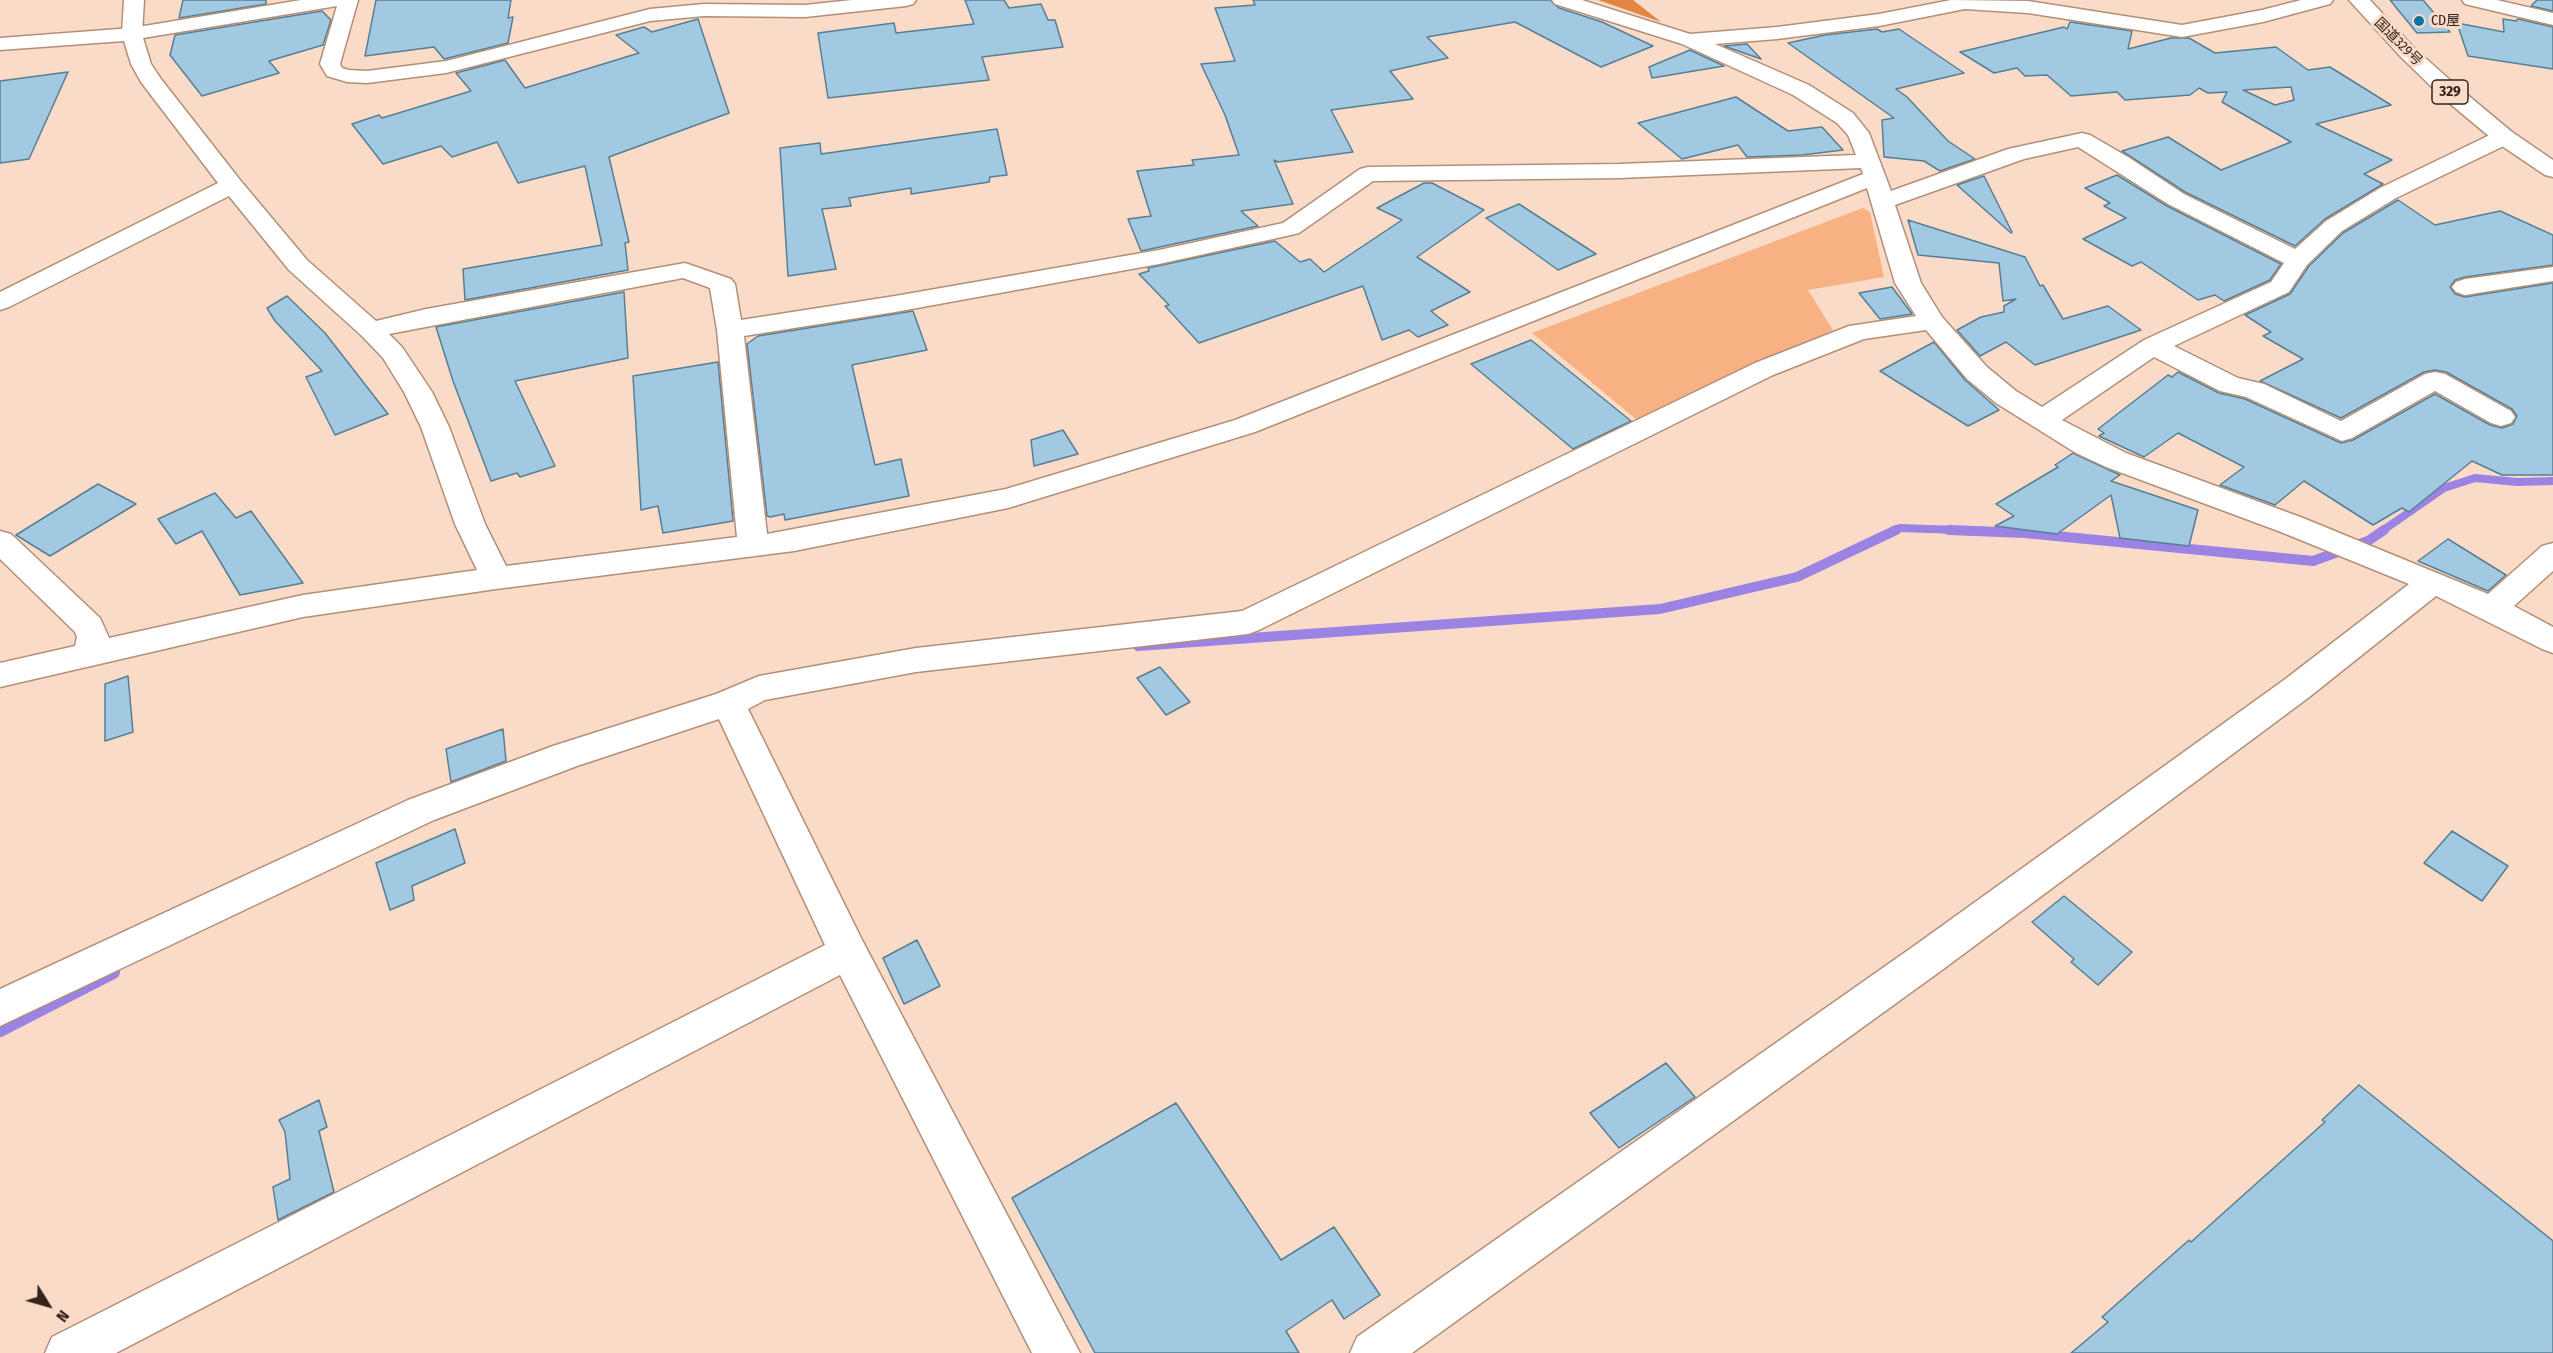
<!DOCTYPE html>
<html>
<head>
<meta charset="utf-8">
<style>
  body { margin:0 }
  #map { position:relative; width:2553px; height:1353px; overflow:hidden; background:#fadbc7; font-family:"Fira Sans Condensed",sans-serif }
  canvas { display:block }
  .north { position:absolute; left:18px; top:1275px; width:60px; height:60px; -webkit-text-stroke:4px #fadbc7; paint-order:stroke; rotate:127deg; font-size:16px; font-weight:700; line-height:24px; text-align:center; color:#32241b }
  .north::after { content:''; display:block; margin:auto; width:21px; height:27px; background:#32241b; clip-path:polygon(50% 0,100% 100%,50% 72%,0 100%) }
</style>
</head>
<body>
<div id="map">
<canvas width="2553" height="1353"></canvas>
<div class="north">N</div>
</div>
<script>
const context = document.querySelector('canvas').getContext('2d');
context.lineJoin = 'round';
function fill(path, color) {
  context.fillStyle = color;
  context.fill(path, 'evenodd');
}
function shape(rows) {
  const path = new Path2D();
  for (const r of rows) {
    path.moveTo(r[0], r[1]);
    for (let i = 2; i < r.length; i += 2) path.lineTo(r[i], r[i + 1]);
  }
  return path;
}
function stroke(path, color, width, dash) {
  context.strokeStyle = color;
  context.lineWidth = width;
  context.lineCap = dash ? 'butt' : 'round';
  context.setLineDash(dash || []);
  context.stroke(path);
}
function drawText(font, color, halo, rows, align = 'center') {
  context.font = font + ' "Fira Sans Condensed","Noto Sans JP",sans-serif';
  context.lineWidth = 6;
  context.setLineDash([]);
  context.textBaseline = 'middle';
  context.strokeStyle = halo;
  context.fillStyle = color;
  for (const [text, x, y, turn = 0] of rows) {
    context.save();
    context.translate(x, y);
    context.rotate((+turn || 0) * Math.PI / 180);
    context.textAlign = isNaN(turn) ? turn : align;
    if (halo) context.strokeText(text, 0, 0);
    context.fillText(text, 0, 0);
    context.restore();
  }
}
const green = shape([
  [1863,208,1870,212,1884,277,1808,290,1833,330,1637,420,1532,333]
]);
const forest = shape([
  [1598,0,1633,0,1661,22]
]);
const streamFar2 = shape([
  [1893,531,1900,528,1987,531],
  [2382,531,2444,488,2475,478,2517,482,2553,481]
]);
const streamFar1 = shape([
  [1949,530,2025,533,2313,561,2368,541,2384,530],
  [1138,646,1660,609,1797,577,1896,530]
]);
const stream = shape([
  [0,1030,113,972]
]);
const building = shape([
  [183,0,266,0,266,4,179,18,183,0],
  [376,0,511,0,508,18,513,17,508,43,444,59,434,47,365,56,376,0],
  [965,0,1004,0,1009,8,1041,4,1048,20,1055,20,1063,47,982,57,989,80,828,98,818,33,894,23,896,33,974,24,965,0],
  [1253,0,1550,0,1559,8,1602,22,1653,46,1601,67,1515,22,1427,37,1448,58,1390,71,1413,99,1331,110,1353,152,1278,162,1274,160,1293,204,1241,211,1258,226,1141,251,1128,219,1151,216,1137,171,1194,165,1192,160,1239,155,1225,115,1201,64,1235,61,1215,8,1255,5,1253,0],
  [2390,0,2423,0,2450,32,2417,33,2390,0],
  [2537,0,2553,0,2553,11,2531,6,2537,0],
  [322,11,331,20,323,45,269,61,279,73,202,96,170,55,175,35,322,11],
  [698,19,729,113,609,157,629,242,625,243,628,270,465,300,463,269,602,245,585,166,518,183,497,142,452,157,441,146,383,164,352,124,379,115,382,118,471,91,456,73,505,60,525,88,639,53,616,35,644,27,652,32,698,19],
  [2503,19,2516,21,2518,19,2553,27,2553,69,2468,56,2457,23,2504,32,2503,19],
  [2070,22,2132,31,2128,49,2171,38,2189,38,2215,53,2276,47,2308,70,2330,67,2391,105,2316,124,2392,160,2364,174,2383,184,2325,219,2295,246,2185,192,2122,151,2168,137,2221,170,2291,142,2222,102,2227,92,2208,93,2199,88,2190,95,2125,100,2117,92,2071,96,2047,75,2025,76,2017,68,1994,73,1960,52,2064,27,2067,29,2070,22],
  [2291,87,2294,100,2275,105,2243,90,2291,87],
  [1877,29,1882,32,1899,29,1964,73,1896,89,1907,97,1948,141,1975,159,1940,171,1924,161,1884,157,1882,120,1894,118,1788,43,1825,35,1877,29],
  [1747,44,1761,59,1724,46,1747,44],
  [1690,50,1724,66,1652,78,1649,67,1690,50],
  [68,72,29,159,0,163,0,81,68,72],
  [1736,97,1788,131,1822,127,1843,150,1802,155,1747,157,1738,145,1682,159,1638,123,1736,97],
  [997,129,1007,175,990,177,989,182,911,194,911,188,849,198,851,206,822,209,836,269,788,276,780,148,820,143,821,154,997,129],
  [2117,175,2167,206,2281,264,2270,280,2224,301,2215,295,2198,300,2141,262,2132,266,2083,239,2126,218,2104,206,2110,203,2085,188,2117,175],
  [1984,176,2012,232,2011,233,1957,185,1984,176],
  [1424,183,1432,183,1484,210,1417,257,1470,292,1431,311,1448,325,1418,337,1409,330,1382,340,1363,286,1199,343,1165,306,1169,305,1139,274,1149,271,1148,268,1275,241,1300,262,1310,259,1324,272,1402,220,1377,208,1424,183],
  [2398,200,2435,225,2500,211,2553,235,2553,265,2465,277,2455,280,2450,287,2455,294,2465,297,2553,283,2553,475,2502,475,2472,461,2409,512,2402,508,2373,525,2304,481,2275,505,2220,485,2244,467,2178,433,2144,457,2099,436,2104,433,2098,429,2168,375,2172,377,2178,372,2219,393,2245,399,2341,443,2353,440,2435,394,2490,425,2502,428,2513,424,2517,416,2512,409,2446,372,2435,370,2424,372,2341,418,2260,381,2303,359,2263,336,2271,332,2245,315,2290,294,2309,266,2343,233,2398,200],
  [1519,204,1596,254,1558,270,1486,218,1519,204],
  [1908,220,2025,257,2040,286,2043,285,2063,319,2108,306,2141,330,2035,365,2006,342,1980,356,1957,330,1981,317,2004,312,2004,306,2016,299,2003,301,1999,263,1918,255,1908,220],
  [1892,287,1912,314,1880,319,1859,293,1892,287],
  [624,292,628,358,515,381,555,466,520,477,517,473,491,481,453,381,436,327,624,292],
  [287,296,325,333,388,414,335,435,306,377,322,371,275,321,267,308,287,296],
  [913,311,927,350,852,365,875,465,901,459,909,496,785,520,784,514,770,517,767,516,747,344,758,336,913,311],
  [1531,340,1631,421,1573,449,1471,364,1531,340],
  [1934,342,1965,380,1999,410,1968,426,1880,371,1934,342],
  [718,362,733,521,663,533,658,506,641,510,633,376,718,362],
  [1063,430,1078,454,1034,466,1031,440,1063,430],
  [2073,453,2120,475,2111,481,2198,510,2189,546,2120,538,2111,495,2057,534,1995,526,2014,516,1996,504,2058,467,2055,465,2073,453],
  [98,484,136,504,50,556,16,535,98,484],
  [215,493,236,518,251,511,303,583,240,595,202,531,176,544,158,519,215,493],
  [2448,539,2506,575,2488,591,2418,561,2448,539],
  [1160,667,1190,702,1166,715,1137,678,1160,667],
  [128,676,133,732,105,741,105,684,128,676],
  [503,729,506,761,451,782,446,749,503,729],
  [455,829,465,863,412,886,414,900,390,910,376,863,455,829],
  [2452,831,2508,866,2482,901,2424,863,2452,831],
  [2064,896,2132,952,2098,985,2071,962,2074,959,2032,922,2064,896],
  [917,940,940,986,904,1004,883,958,917,940],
  [1666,1063,1695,1097,1619,1148,1590,1113,1666,1063],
  [2359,1085,2553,1241,2553,1353,2071,1353,2108,1322,2102,1317,2189,1240,2191,1242,2325,1122,2322,1120,2359,1085],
  [319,1100,327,1127,319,1131,334,1192,278,1220,273,1187,290,1179,285,1132,279,1120,319,1100],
  [1176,1103,1281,1260,1334,1227,1380,1295,1344,1319,1332,1300,1286,1331,1299,1353,1095,1353,1012,1198,1176,1103]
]);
const minor = shape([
  [301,0,358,0,340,64,342,68,349,70,367,71,446,61,650,9,704,4,805,5,852,0,916,0,913,4,906,6,805,17,704,16,650,21,446,73,367,83,347,82,327,76,320,64,337,6,143,38,151,64,161,79,240,180,307,260,376,321,426,309,685,263,731,279,735,284,741,320,895,296,1159,250,1283,223,1360,169,1368,167,1619,164,1856,155,1848,135,1837,123,1793,95,1682,44,1555,4,1552,0,1582,0,1690,34,1777,27,1879,14,1951,0,2028,1,2182,25,2262,10,2301,0,2333,0,2330,4,2263,22,2182,37,2028,13,1965,9,1879,26,1777,39,1715,44,1809,85,1853,113,1869,133,1891,191,2008,149,2082,133,2090,135,2128,157,2184,194,2295,249,2326,221,2380,188,2496,132,2504,130,2512,132,2515,137,2512,142,2396,198,2342,231,2307,265,2289,292,2174,346,2238,378,2264,384,2341,421,2425,374,2435,372,2445,374,2511,411,2515,417,2511,423,2501,426,2491,423,2435,391,2352,438,2342,441,2246,397,2220,391,2154,357,2062,420,2126,453,2303,518,2488,594,2542,546,2553,543,2553,571,2514,606,2553,627,2553,653,2542,649,2436,596,2308,698,1942,970,1412,1353,1350,1353,1357,1337,1914,946,2284,680,2409,584,2281,532,2106,467,2076,453,1996,403,1967,379,1926,330,1864,339,1773,375,1259,630,1248,634,916,672,765,700,748,709,862,940,1080,1353,1032,1353,840,975,116,1353,45,1353,52,1337,825,945,719,719,577,766,434,820,0,1026,0,989,408,800,553,746,716,694,759,676,916,648,1242,611,1755,363,1849,326,1916,316,1895,283,1867,188,1255,432,1008,508,794,551,496,589,303,617,0,687,0,663,75,646,77,637,75,632,0,559,0,531,11,534,100,618,109,638,303,595,477,570,455,524,421,427,404,392,383,358,362,336,289,270,229,196,9,307,0,310,0,292,218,183,141,82,131,64,124,41,0,50,0,38,132,28,301,0],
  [2078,147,2168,204,2284,263,2271,282,2144,340,2042,407,2016,391,1987,367,1942,317,1921,283,1895,205,2024,159,2078,147],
  [1861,168,1863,174,1235,420,1006,489,767,534,744,336,895,312,1159,264,1291,235,1299,233,1373,181,1619,178,1861,168],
  [683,278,710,288,717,330,737,537,506,566,485,524,449,427,432,392,402,347,389,334,683,278],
  [2462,0,2497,0,2553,13,2553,25,2465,4,2462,0],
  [2553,267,2553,281,2465,295,2456,292,2452,287,2456,282,2465,279,2553,267]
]);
const tertiary = shape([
  [124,0,144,0,142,34,139,38,132,40,125,38,122,34,124,0]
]);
const trunk = shape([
  [2349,0,2370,0,2415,49,2458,87,2512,132,2553,160,2553,177,2545,175,2496,142,2442,97,2401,57,2349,0]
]);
const markers = [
  [2419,21,6,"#0975a0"]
];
const farPoinames = [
  ["CD屋",2431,21]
];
const farStreetnames = [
  ["国道329号",2398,42,45]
];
const shields = [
  [2450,92,36]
];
const shieldNames = [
  ["329",2450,92]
];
fill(green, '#f8b182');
fill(forest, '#e38441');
stroke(streamFar2, '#9b83e4', 8);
stroke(streamFar1, '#9b83e4', 10);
stroke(stream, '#9b83e4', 14);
fill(building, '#a1cae2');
stroke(building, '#577e93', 1.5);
stroke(minor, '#b38f78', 3);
stroke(tertiary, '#b38f78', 3);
stroke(trunk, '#b38f78', 3);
fill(minor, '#fff');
fill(tertiary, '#fff');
fill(trunk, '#fff');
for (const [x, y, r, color] of markers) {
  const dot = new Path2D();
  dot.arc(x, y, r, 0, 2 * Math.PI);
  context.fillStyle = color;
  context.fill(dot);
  stroke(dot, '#fadbc7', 2);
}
drawText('14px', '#32241b', '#fadbc7', farPoinames, 'left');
drawText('14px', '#32241b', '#fadbc7', farStreetnames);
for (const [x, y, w] of shields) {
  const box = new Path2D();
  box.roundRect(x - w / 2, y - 12, w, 24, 4.5);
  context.fillStyle = '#fadbc7';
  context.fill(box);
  stroke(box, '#32241b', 1.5);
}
drawText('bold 15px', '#32241b', null, shieldNames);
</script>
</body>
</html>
